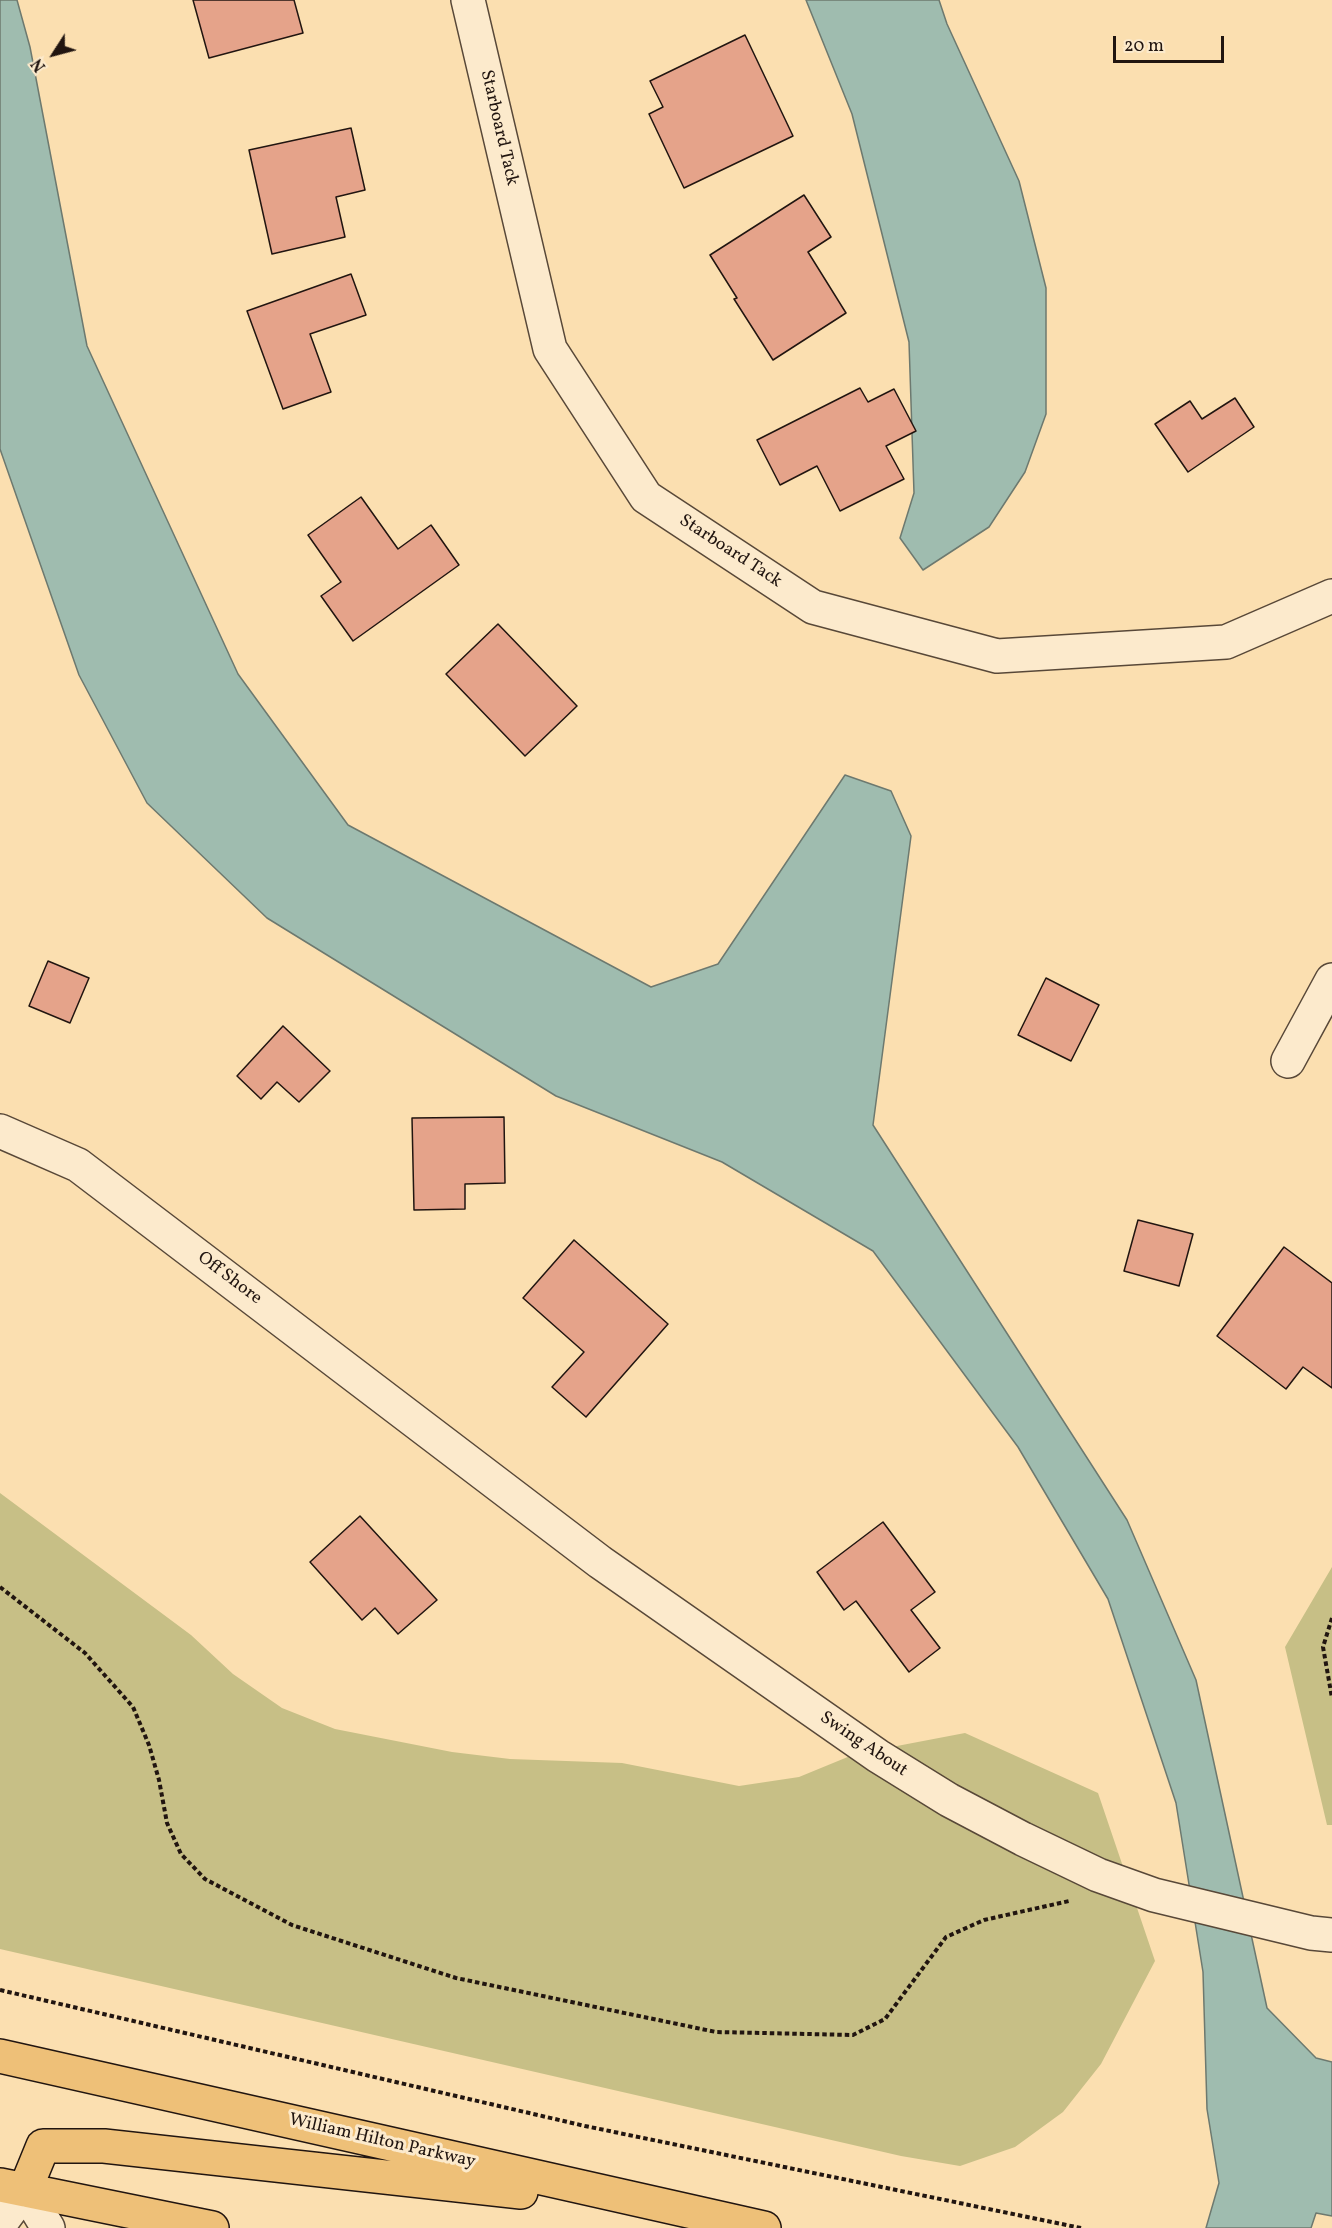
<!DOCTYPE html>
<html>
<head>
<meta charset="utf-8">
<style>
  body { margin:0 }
  #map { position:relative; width:1332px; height:2228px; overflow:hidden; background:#fbdfb0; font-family:Vollkorn,serif }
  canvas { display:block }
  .north { position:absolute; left:24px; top:24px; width:60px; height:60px; -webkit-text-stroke:4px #fceacc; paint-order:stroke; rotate:234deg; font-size:16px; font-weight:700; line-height:24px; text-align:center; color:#211510 }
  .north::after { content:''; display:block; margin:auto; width:21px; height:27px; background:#211510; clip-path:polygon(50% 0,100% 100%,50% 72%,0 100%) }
  .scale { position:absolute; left:1113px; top:36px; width:111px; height:27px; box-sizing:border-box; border:3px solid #211510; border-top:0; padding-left:8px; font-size:18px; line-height:21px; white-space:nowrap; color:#211510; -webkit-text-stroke:4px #fceacc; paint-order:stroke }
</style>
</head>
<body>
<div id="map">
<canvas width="1332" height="2228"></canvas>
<div class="north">N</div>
<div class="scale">20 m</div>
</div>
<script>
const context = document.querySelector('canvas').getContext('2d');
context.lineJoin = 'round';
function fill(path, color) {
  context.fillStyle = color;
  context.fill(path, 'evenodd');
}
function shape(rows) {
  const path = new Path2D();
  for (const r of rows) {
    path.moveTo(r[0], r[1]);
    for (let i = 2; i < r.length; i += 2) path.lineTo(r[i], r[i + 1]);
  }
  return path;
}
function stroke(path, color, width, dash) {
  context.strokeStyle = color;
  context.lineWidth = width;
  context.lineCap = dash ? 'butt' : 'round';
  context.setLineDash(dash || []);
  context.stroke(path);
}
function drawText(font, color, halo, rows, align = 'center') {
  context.font = font + ' Vollkorn,serif';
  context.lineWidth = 6;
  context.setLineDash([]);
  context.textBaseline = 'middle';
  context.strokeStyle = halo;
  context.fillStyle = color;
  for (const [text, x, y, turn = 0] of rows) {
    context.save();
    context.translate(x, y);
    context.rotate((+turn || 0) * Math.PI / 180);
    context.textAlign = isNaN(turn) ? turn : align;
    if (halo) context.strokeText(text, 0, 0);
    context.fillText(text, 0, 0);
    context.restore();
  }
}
const green = shape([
  [0,1493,191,1635,233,1674,282,1708,335,1729,452,1752,510,1759,622,1763,739,1786,799,1777,855,1754,965,1733,1098,1793,1155,1961,1101,2064,1063,2112,1015,2147,960,2166,901,2156,0,1949],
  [1332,1567,1332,1825,1327,1825,1285,1647]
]);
const water = shape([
  [0,0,17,0,30,47,87,346,238,674,348,825,651,987,718,964,845,775,891,791,911,836,873,1125,1127,1520,1196,1680,1267,2008,1316,2058,1332,2062,1332,2216,1316,2213,1311,2228,1206,2228,1219,2183,1207,2109,1203,1972,1176,1803,1108,1599,1018,1447,873,1251,722,1162,556,1096,267,918,147,803,79,675,0,449,0,0],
  [806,0,939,0,947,24,1019,181,1046,288,1046,414,1025,472,989,527,923,570,900,538,914,493,909,342,852,114,806,0]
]);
const building = shape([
  [193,0,294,0,303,33,209,58,193,0],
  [745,35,793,136,684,188,649,114,663,107,650,81,745,35],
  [351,128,365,190,336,197,345,237,272,254,249,150,351,128],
  [804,195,831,237,808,252,846,313,773,360,734,299,737,298,710,255,804,195],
  [351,274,366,315,310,334,331,392,283,409,247,311,351,274],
  [860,388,868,402,894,389,916,431,886,446,904,479,840,511,817,466,780,485,757,440,860,388],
  [1235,398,1254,427,1188,472,1155,424,1190,401,1202,419,1235,398],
  [361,497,398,549,431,525,459,565,353,641,321,596,341,582,308,535,361,497],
  [498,624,577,706,525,756,446,674,498,624],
  [48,961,89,978,70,1023,29,1006,48,961],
  [1046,978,1099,1005,1071,1061,1018,1035,1046,978],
  [283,1026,330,1071,299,1102,277,1082,261,1099,237,1076,283,1026],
  [504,1117,505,1183,465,1184,465,1209,414,1210,412,1118,504,1117],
  [1138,1220,1193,1234,1179,1286,1124,1271,1138,1220],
  [574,1240,668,1324,586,1417,552,1387,584,1352,523,1298,574,1240],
  [1284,1247,1332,1283,1332,1388,1303,1367,1286,1389,1217,1336,1284,1247],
  [360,1516,437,1600,398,1634,375,1608,362,1620,310,1562,360,1516],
  [883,1522,935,1592,911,1610,940,1648,909,1672,856,1601,844,1610,817,1572,883,1522]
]);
const path = shape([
  [0,1587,85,1653,133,1707,149,1745,159,1780,167,1823,181,1854,205,1879,292,1925,456,1978,716,2032,853,2035,885,2019,946,1937,984,1920,1069,1901],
  [1332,1618,1323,1647,1332,1698],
  [0,1990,585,2126,1081,2228]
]);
const minor = shape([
  [468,0,550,349,646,497,813,607,997,656,1226,642,1332,596],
  [1288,1061,1332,980],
  [0,1131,78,1165,600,1562,878,1756,949,1800,1023,1839,1098,1875,1154,1895,1311,1933,1332,1935],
  [0,2224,25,2190,48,2228]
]);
const trunk = shape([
  [0,2056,764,2228],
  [0,2185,212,2228],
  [25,2190,43,2146,104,2146,521,2192]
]);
const streetNames = [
  ["Starboard Tack",498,128,77],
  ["Starboard Tack",730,552,33],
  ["Off Shore",229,1279,37],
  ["Swing About",863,1745,34],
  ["William Hilton Parkway",382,2142,13]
];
fill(green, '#c7bf86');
fill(water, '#9fbcaf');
stroke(water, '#6d796f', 1.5);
fill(building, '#e5a38a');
stroke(building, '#211510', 1.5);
stroke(minor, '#584838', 36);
stroke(trunk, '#211510', 36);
stroke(path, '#211510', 4, [4.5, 3]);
stroke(minor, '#fceacc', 33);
stroke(trunk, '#eec078', 33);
drawText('18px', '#211510', '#fceacc', streetNames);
</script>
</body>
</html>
